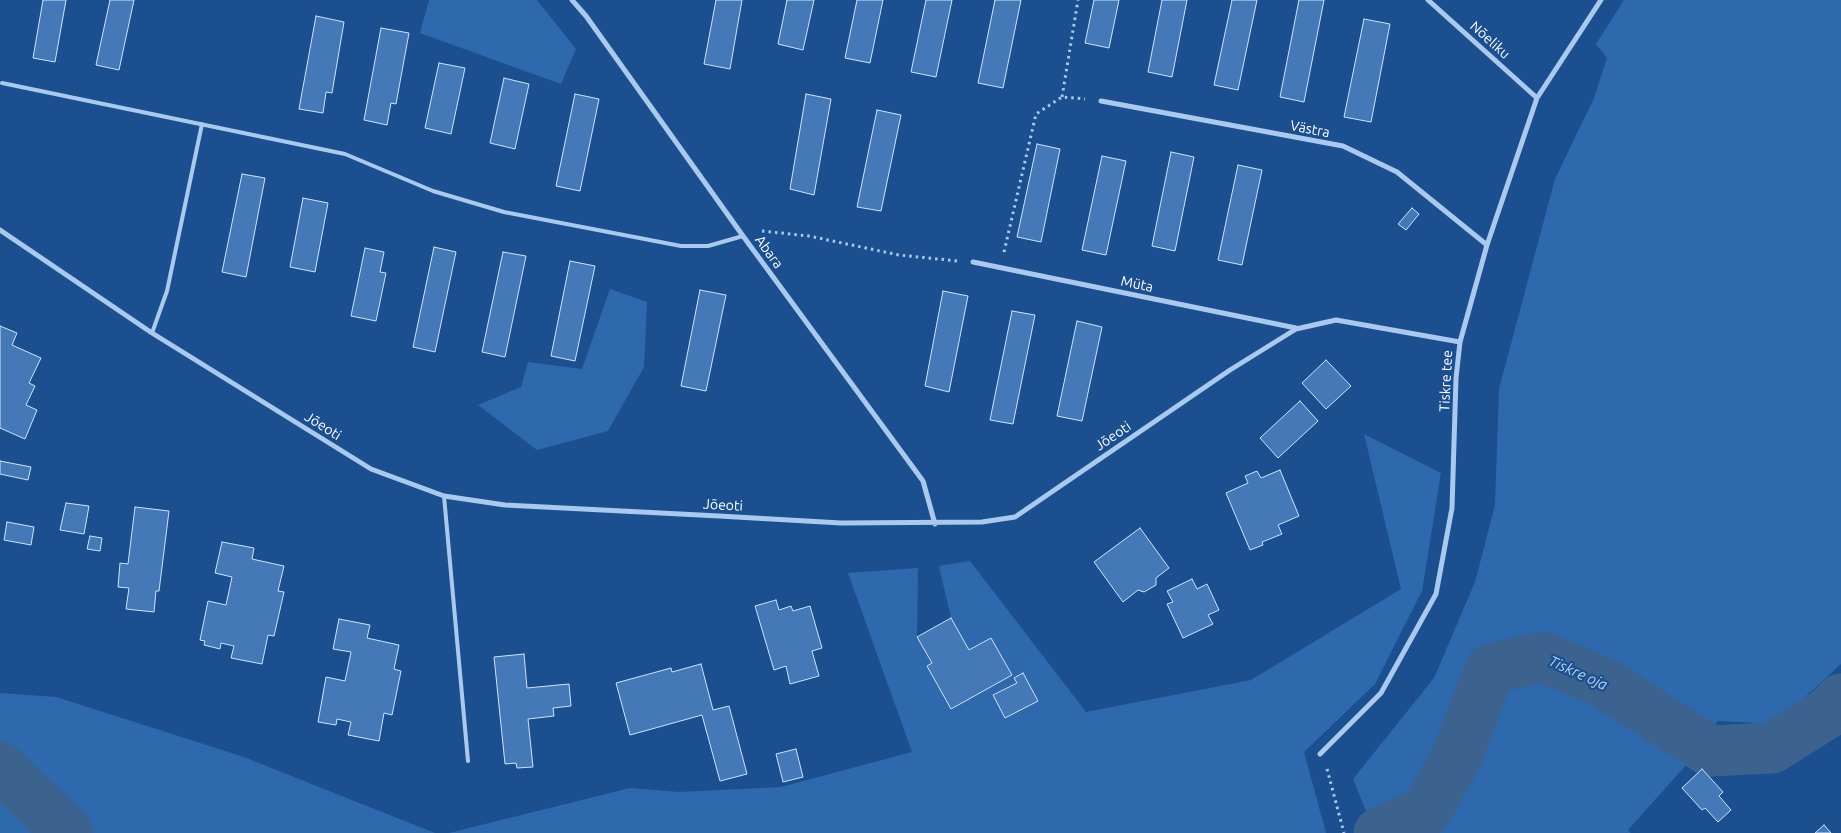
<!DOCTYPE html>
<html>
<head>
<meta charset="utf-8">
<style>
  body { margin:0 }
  canvas { display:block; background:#1b4f8f }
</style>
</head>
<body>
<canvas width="1841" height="833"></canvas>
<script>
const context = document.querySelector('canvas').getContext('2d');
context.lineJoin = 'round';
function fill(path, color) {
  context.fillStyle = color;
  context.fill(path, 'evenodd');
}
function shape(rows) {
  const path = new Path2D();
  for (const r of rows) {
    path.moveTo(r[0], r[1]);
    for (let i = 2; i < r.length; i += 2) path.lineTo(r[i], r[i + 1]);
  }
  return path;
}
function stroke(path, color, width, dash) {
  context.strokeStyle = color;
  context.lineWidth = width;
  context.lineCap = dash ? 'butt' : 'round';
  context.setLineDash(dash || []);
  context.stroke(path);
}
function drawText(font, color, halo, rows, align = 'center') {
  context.font = font + ' Ubuntu,sans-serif';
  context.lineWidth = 4.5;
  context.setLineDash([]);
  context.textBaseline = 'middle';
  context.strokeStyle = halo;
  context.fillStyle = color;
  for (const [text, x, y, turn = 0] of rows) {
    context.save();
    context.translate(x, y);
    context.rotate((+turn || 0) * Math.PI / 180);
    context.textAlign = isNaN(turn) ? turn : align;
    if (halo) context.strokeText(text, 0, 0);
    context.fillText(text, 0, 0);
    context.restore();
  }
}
const green = shape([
  [429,0,537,0,576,49,561,84,420,33],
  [1624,0,1841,0,1841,664,1776,724,1718,721,1695,755,1628,830,1631,833,1375,833,1353,779,1434,678,1475,582,1495,505,1499,389,1555,179,1594,98,1607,58,1596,44],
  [610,289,647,302,644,367,608,431,537,450,478,405,521,387,528,362,582,369],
  [1364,434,1441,473,1422,591,1375,684,1304,752,1326,833,449,833,630,788,679,792,781,787,912,752,848,573,918,568,917,637,932,663,927,666,951,709,1012,675,991,638,969,650,951,618,939,566,970,561,1086,712,1251,680,1401,589],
  [1023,673,1005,718,993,695,1017,683,1014,678],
  [0,693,56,697,241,756,435,833,0,833]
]);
const river = shape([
  [0,767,68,833],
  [1379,833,1426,811,1456,758,1490,669,1542,657,1603,682,1710,751,1772,748,1826,714,1841,699]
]);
const building = shape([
  [43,0,66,0,55,62,33,58,43,0],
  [110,0,134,0,119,70,96,65,110,0],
  [716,0,742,0,730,69,704,64,716,0],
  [787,0,814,0,803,50,778,44,787,0],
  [857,0,883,0,870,63,845,58,857,0],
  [926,0,952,0,936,77,911,72,926,0],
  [995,0,1021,0,1003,88,978,83,995,0],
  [1094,0,1119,0,1109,48,1085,43,1094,0],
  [1162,0,1187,0,1172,77,1148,72,1162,0],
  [1232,0,1257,0,1238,90,1214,85,1232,0],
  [1299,0,1324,0,1304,102,1280,97,1299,0],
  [316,16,344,22,332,93,326,92,323,113,299,109,316,16],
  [1364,19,1390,24,1371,122,1344,117,1364,19],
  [381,28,409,33,396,104,391,103,387,125,364,120,381,28],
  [439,63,465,68,451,134,425,128,439,63],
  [504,78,529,84,515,149,490,143,504,78],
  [575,94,599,99,580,191,556,186,575,94],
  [806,94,831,99,814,195,790,189,806,94],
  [877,110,901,115,881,211,857,207,877,110],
  [1037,144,1060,149,1041,242,1017,237,1037,144],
  [1171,152,1194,157,1175,251,1152,246,1171,152],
  [1102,156,1126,161,1106,255,1082,250,1102,156],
  [1238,165,1262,170,1242,265,1218,260,1238,165],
  [242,174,265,178,246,277,222,272,242,174],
  [303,198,328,203,315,272,290,267,303,198],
  [1412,208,1419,214,1406,230,1398,224,1412,208],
  [434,247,456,252,435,352,413,347,434,247],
  [365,248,384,252,380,272,386,273,376,321,351,316,365,248],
  [503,252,526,256,505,357,482,352,503,252],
  [570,261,595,266,575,361,551,356,570,261],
  [700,290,726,295,706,391,681,386,700,290],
  [943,291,968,296,949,392,925,386,943,291],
  [1012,311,1035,315,1013,424,990,420,1012,311],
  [1077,321,1102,327,1082,421,1057,416,1077,321],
  [0,326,17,333,12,345,41,358,29,383,35,386,26,405,37,410,25,439,0,428,0,326],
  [1326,360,1351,386,1326,409,1302,383,1326,360],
  [1300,401,1318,421,1278,458,1260,438,1300,401],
  [0,461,31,467,28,480,0,474,0,461],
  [1280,470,1299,516,1278,525,1282,534,1262,542,1263,545,1250,550,1226,493,1248,483,1245,476,1257,471,1261,478,1280,470],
  [66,503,89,506,84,534,60,530,66,503],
  [135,507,169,511,159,591,156,591,154,612,126,609,129,588,118,587,120,563,128,564,135,507],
  [7,522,34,527,31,545,4,540,7,522],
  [1140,528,1169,568,1156,578,1156,585,1144,592,1138,590,1123,602,1094,562,1140,528],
  [90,536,102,538,100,551,87,549,90,536],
  [222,542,254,548,252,559,284,566,278,591,284,592,274,636,268,635,262,664,231,658,234,646,221,643,220,649,204,645,205,641,200,640,208,601,226,605,232,577,215,573,222,542],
  [1192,579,1197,589,1207,584,1219,610,1208,615,1213,624,1183,638,1167,604,1173,602,1167,591,1192,579],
  [776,600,779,610,791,606,793,611,810,606,822,648,812,651,819,676,790,684,786,666,774,670,755,606,776,600],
  [951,618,969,650,991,638,1012,675,951,709,927,666,932,663,917,637,951,618],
  [339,619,370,625,367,638,399,645,394,669,401,671,392,715,384,713,379,741,348,735,351,722,337,719,336,725,318,722,326,677,345,681,351,652,333,649,339,619],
  [524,654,527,688,569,684,571,706,553,708,554,716,528,719,533,767,517,768,516,763,505,764,494,657,524,654],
  [701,664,713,710,729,706,747,774,720,781,702,715,630,735,616,683,671,668,672,672,701,664],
  [1023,673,1038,701,1005,718,993,695,1017,683,1014,678,1023,673],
  [796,749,803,777,783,782,776,754,796,749],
  [1702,769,1723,792,1719,796,1731,810,1718,822,1705,808,1702,810,1682,788,1702,769],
  [1824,825,1831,833,1815,833,1824,825]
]);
const path = shape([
  [1062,97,1078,0],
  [762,231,809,236,899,255,958,261],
  [1004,252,1036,114,1062,97,1085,99],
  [1327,769,1344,833]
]);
const lane = shape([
  [2,83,345,154,433,191,504,212,681,246,708,246,743,236],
  [152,333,167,291,202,124],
  [444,496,468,761]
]);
const street = shape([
  [572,0,586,16,743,236,923,481,935,524],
  [1428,0,1537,98],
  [1101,101,1343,146,1397,172,1487,245],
  [0,230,152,333,371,469,444,496,505,505,719,516,841,523,982,522,1015,517,1230,370,1296,329,1336,320,1460,342],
  [973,262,1296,328],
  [1320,754,1381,693,1436,594,1452,508,1456,378,1460,342,1487,245,1537,98,1601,0]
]);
const streetNames = [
  ["Nõeliku",1490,40,42],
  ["Västra",1310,129,11],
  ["Abara",769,252,54],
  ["Müta",1137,284,12],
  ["Tiskre tee",1446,381,-87],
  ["Jõeoti",323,426,32],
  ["Jõeoti",1113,436,-34],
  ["Jõeoti",723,505,3]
];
const waterNames = [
  ["Tiskre oja",1578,673,24]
];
fill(green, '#2e69ad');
stroke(river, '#3c6290', 51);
fill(building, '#4478b7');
stroke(building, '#cfe3fa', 1);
stroke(path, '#a9c9ee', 3, [2.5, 4]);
stroke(lane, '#a9c9ee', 4);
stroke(street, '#a9c9ee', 5);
drawText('14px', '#fff', '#1b4f8f', streetNames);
drawText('italic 15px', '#b5d3f5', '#1b4f8f', waterNames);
</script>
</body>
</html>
